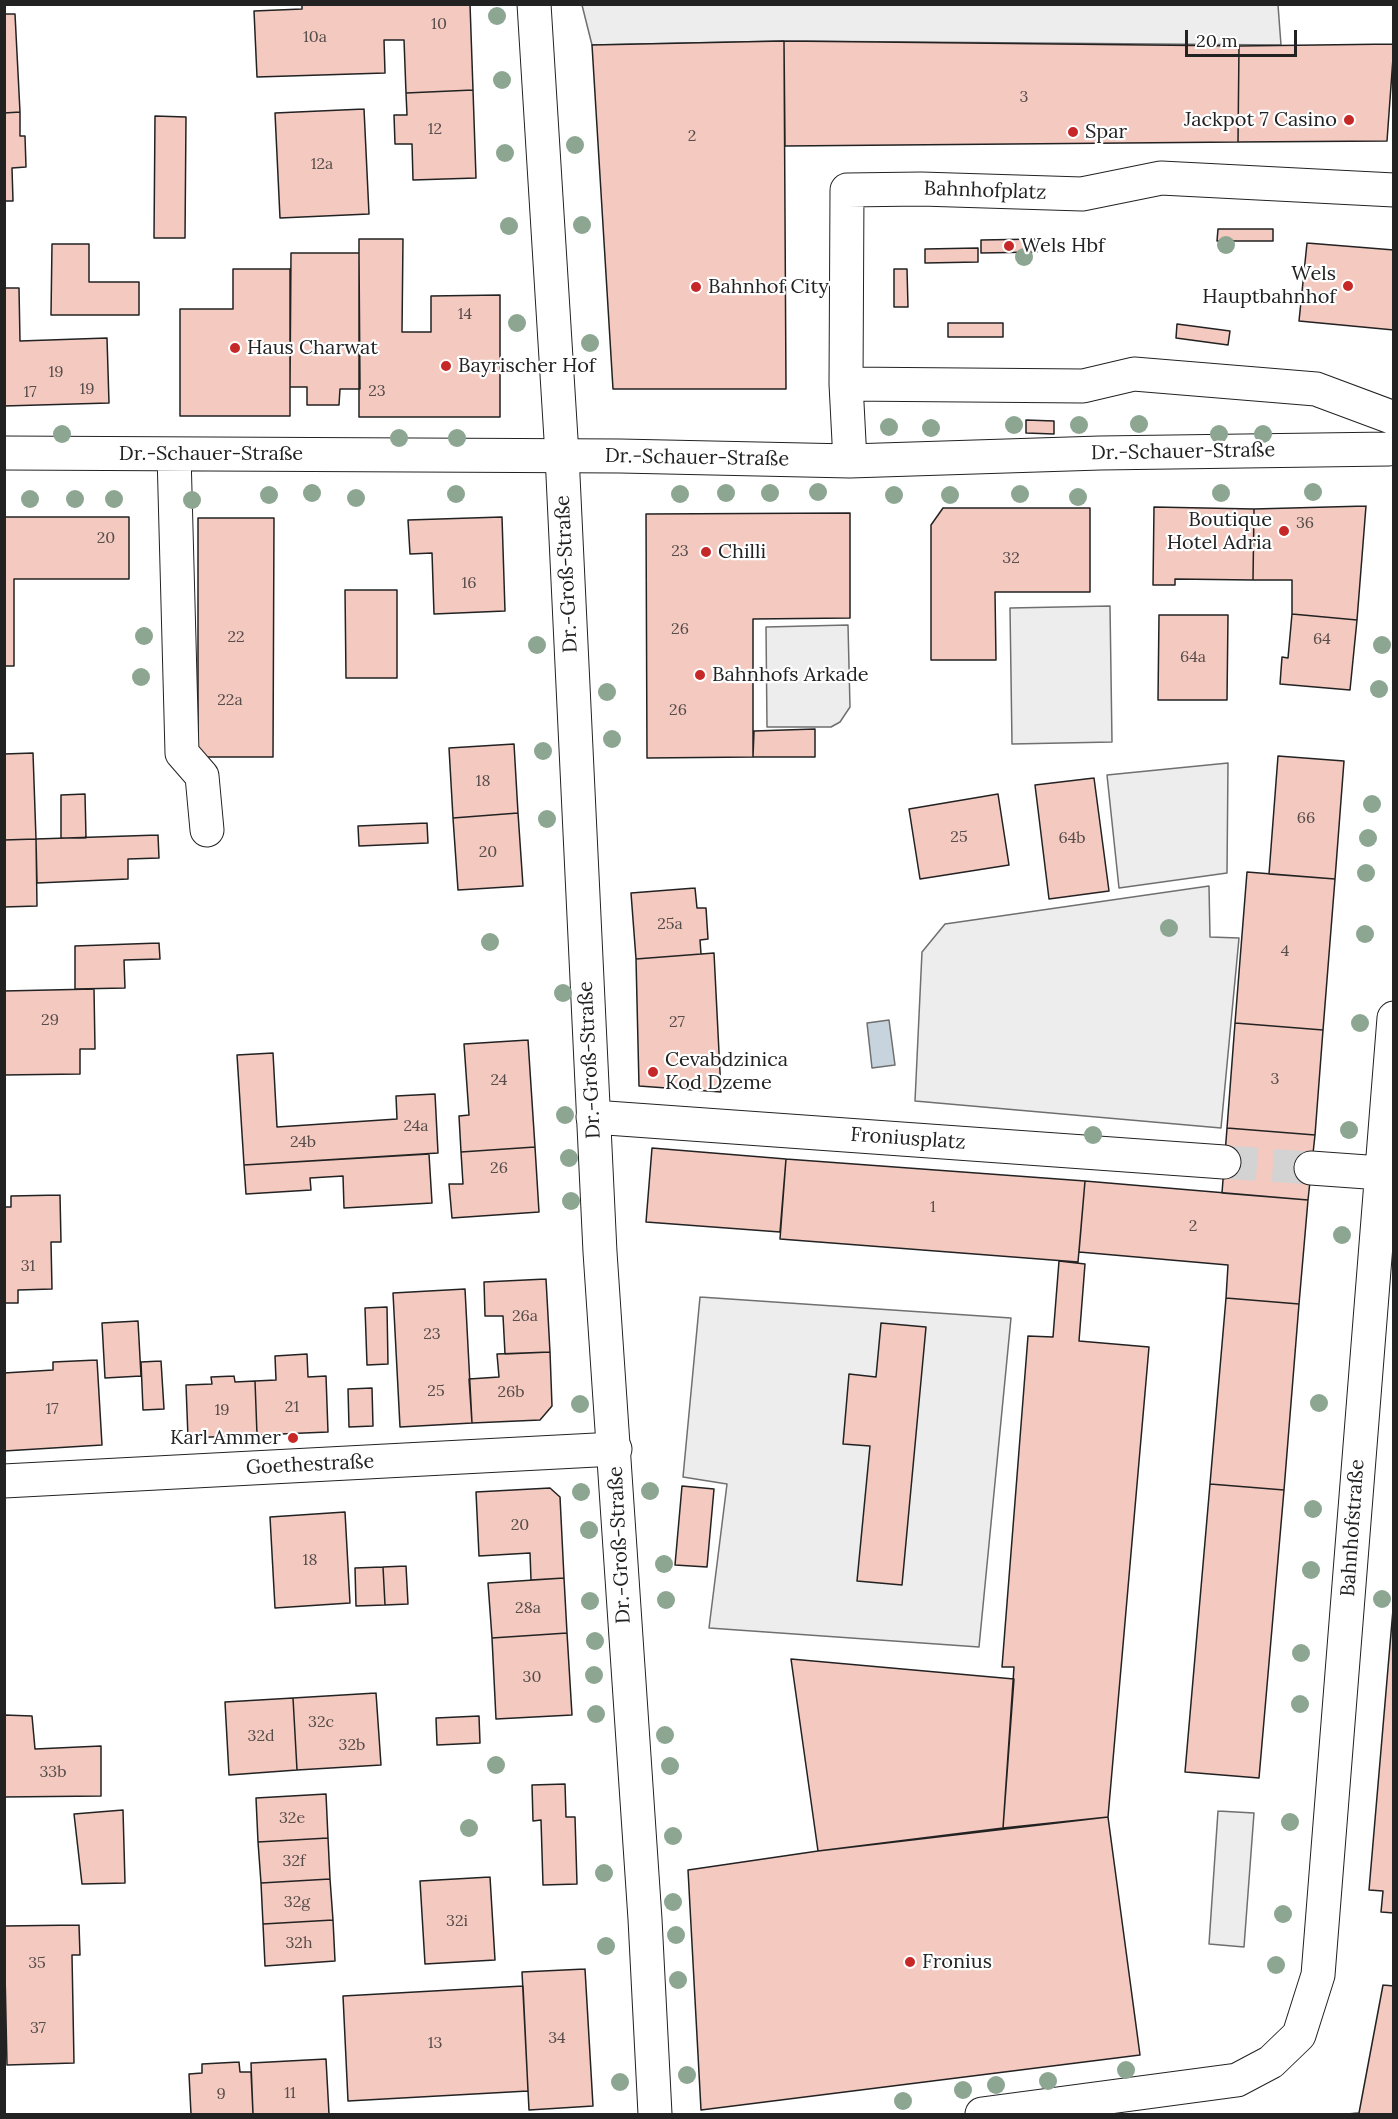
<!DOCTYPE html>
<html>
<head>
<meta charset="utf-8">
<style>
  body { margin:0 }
  #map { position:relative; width:1398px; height:2119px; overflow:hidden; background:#fff; font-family:Lora,serif }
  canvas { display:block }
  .frame { position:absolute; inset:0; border:6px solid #222; pointer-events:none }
  .scale { position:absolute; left:1185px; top:30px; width:112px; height:27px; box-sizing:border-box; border:3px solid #222; border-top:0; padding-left:8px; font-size:18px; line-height:21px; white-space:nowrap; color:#222; -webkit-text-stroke:4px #fff; paint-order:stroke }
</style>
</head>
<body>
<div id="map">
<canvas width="1398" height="2119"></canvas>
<div class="frame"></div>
<div class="scale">20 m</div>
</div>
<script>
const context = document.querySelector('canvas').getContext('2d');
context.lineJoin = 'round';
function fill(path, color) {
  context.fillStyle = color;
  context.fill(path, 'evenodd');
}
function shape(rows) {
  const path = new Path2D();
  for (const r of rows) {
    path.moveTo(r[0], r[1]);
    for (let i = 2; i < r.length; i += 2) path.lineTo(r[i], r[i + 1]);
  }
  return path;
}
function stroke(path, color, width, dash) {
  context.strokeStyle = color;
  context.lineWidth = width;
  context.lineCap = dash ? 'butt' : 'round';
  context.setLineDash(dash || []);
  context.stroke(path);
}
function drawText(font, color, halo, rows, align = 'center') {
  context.font = font + ' Lora,serif';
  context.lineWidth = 4.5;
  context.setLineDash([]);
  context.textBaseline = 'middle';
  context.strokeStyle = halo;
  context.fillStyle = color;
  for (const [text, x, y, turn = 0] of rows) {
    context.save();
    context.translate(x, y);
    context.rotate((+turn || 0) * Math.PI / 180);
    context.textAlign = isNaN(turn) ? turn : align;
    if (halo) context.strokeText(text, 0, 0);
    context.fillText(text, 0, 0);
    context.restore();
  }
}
const parking = shape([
  [582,5,1278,5,1281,45,784,41,592,45,582,5],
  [1110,606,1112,742,1012,744,1010,608,1110,606],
  [848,625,850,707,840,722,831,727,767,727,766,627,848,625],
  [1228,763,1227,873,1119,888,1107,775,1228,763],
  [1209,886,1210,937,1239,938,1221,1128,915,1101,922,952,945,924,1209,886],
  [700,1297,1011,1318,979,1647,709,1628,727,1484,683,1477,700,1297],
  [1218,1811,1254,1813,1244,1947,1209,1944,1218,1811]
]);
const water = shape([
  [889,1020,895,1065,872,1068,867,1023,889,1020]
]);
const building = shape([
  [302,4,470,4,473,90,406,93,404,40,384,40,385,73,257,77,254,11,302,9,302,4],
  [4,14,15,14,20,112,4,113,4,14],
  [784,41,1239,46,1238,142,785,146,784,41],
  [784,41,786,389,613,389,592,45,784,41],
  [1394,44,1387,141,1238,142,1239,46,1394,44],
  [473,90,476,178,413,180,412,144,395,144,394,115,407,115,406,93,473,90],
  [364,109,369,214,280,218,275,113,364,109],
  [20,112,20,136,25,136,26,167,12,168,13,201,4,201,4,113,20,112],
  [155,116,186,117,185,238,154,238,155,116],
  [1218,229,1273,229,1273,241,1217,241,1218,229],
  [359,239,403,239,402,332,431,332,431,296,500,295,500,417,359,417,359,239],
  [1037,239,1037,252,981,253,981,240,1037,239],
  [1307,243,1394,250,1394,330,1299,321,1307,243],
  [52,244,89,244,89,282,139,282,139,315,51,315,52,244],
  [978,248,978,262,925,263,925,249,978,248],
  [291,253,359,253,360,389,340,389,339,405,307,405,307,387,290,387,291,253],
  [233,269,290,269,290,416,180,416,180,309,233,309,233,269],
  [894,269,907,269,908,307,894,307,894,269],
  [4,288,19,288,20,341,107,338,109,403,4,406,4,288],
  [948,323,1003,323,1003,337,948,337,948,323],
  [1177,324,1230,331,1228,345,1176,338,1177,324],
  [1026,420,1054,421,1054,434,1026,433,1026,420],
  [1366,506,1357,620,1292,614,1292,580,1253,580,1254,509,1366,506],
  [1154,507,1254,509,1253,580,1175,579,1175,585,1153,585,1154,507],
  [943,508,1090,508,1090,592,995,592,996,660,931,660,931,525,943,508],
  [850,513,850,618,753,619,753,757,647,758,646,514,850,513],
  [4,517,129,517,129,579,14,579,14,666,4,666,4,517],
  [502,517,505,611,434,614,432,553,410,554,408,520,502,517],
  [198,518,274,518,273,757,198,757,198,518],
  [345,590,397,590,397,678,346,678,345,590],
  [1292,614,1357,620,1350,690,1280,684,1282,657,1288,658,1292,614],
  [1159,615,1228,615,1227,700,1158,700,1159,615],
  [815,729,815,757,753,757,754,731,815,729],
  [514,744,518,813,453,818,449,748,514,744],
  [33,753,36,839,4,840,4,754,33,753],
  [1278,756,1344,761,1335,879,1269,874,1278,756],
  [1094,778,1109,891,1049,899,1035,785,1094,778],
  [85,794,86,838,61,838,61,795,85,794],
  [998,794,1009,865,920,879,909,809,998,794],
  [518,813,523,886,458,890,453,818,518,813],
  [427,823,428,843,359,846,358,826,427,823],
  [158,835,159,858,128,859,128,879,37,883,36,839,158,835],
  [36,839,37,906,4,907,4,840,36,839],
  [1247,872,1335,879,1323,1030,1235,1023,1247,872],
  [695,888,697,908,706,908,708,939,700,940,701,954,636,959,631,893,695,888],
  [159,943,160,959,124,960,125,988,75,989,75,946,159,943],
  [714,953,721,1092,639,1086,636,959,714,953],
  [94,989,95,1049,80,1049,80,1074,4,1075,4,991,94,989],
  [1235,1023,1323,1030,1315,1135,1227,1128,1235,1023],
  [528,1040,535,1147,461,1152,459,1116,469,1115,464,1044,528,1040],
  [273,1053,277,1127,397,1119,396,1096,435,1094,438,1153,244,1165,237,1055,273,1053],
  [1227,1128,1315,1135,1308,1200,1222,1193,1227,1128],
  [535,1147,539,1212,452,1218,449,1184,463,1184,461,1152,535,1147],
  [652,1148,786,1159,780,1232,646,1222,652,1148],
  [429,1154,432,1203,344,1208,343,1176,310,1178,311,1190,246,1194,244,1165,429,1154],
  [786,1159,1085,1181,1078,1262,780,1239,786,1159],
  [1085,1181,1308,1200,1299,1304,1226,1298,1228,1265,1079,1252,1085,1181],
  [60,1195,61,1242,51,1242,52,1289,18,1290,18,1303,4,1303,4,1207,11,1207,11,1196,60,1195],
  [1059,1261,1085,1264,1079,1341,1149,1347,1108,1817,1003,1828,1014,1667,1002,1667,1028,1336,1053,1337,1059,1261],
  [546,1279,550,1352,505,1354,503,1316,485,1316,484,1282,546,1279],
  [465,1289,472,1423,400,1427,393,1293,465,1289],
  [1226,1298,1299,1304,1284,1490,1210,1484,1226,1298],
  [387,1307,388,1364,367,1365,365,1308,387,1307],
  [138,1321,141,1376,105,1378,102,1323,138,1321],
  [881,1323,926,1327,902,1585,857,1581,870,1446,843,1444,849,1374,876,1377,881,1323],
  [550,1352,552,1406,540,1420,472,1423,469,1379,499,1377,497,1354,550,1352],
  [307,1354,308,1377,326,1376,328,1432,257,1435,255,1381,276,1380,275,1356,307,1354],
  [97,1360,102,1445,4,1451,4,1373,53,1370,53,1362,97,1360],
  [161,1361,164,1409,143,1410,141,1362,161,1361],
  [234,1376,235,1382,255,1381,257,1435,188,1438,186,1385,212,1384,211,1377,234,1376],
  [372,1388,373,1426,349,1427,348,1389,372,1388],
  [1210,1484,1284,1490,1259,1778,1185,1772,1210,1484],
  [682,1486,714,1489,707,1567,675,1565,682,1486],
  [550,1488,560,1497,564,1578,531,1580,530,1553,479,1556,476,1492,550,1488],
  [345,1512,350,1603,275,1608,270,1517,345,1512],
  [406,1566,408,1604,385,1605,383,1567,406,1566],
  [383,1567,385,1605,356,1606,355,1568,383,1567],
  [564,1578,567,1633,492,1638,488,1583,564,1578],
  [1394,1598,1394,1913,1381,1912,1383,1891,1369,1890,1394,1598],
  [567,1633,572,1715,496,1719,492,1638,567,1633],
  [791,1659,1014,1679,1003,1828,818,1851,791,1659],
  [376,1693,381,1765,297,1770,293,1698,376,1693],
  [293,1698,297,1770,229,1775,225,1702,293,1698],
  [4,1715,32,1716,35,1749,101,1746,101,1796,4,1797,4,1715],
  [479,1716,480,1743,437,1745,436,1718,479,1716],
  [565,1784,566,1817,575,1817,577,1884,543,1885,541,1820,533,1821,532,1785,565,1784],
  [326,1794,328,1838,258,1842,256,1798,326,1794],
  [123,1810,125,1883,82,1884,74,1814,123,1810],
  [1108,1817,1140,2055,701,2110,688,1870,818,1851,1108,1817],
  [328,1838,330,1879,261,1883,258,1842,328,1838],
  [490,1877,495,1960,425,1964,420,1881,490,1877],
  [330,1879,333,1920,263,1924,261,1883,330,1879],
  [333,1920,335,1961,265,1966,263,1924,333,1920],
  [79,1925,80,1955,72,1955,74,2063,7,2065,4,1926,79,1925],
  [585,1969,593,2106,529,2110,522,1972,585,1969],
  [1383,1985,1394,1986,1394,2114,1347,2114,1359,2113,1383,1985],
  [523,1986,528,2091,348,2101,343,1996,523,1986],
  [326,2059,329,2114,253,2114,251,2063,326,2059],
  [239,2062,240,2072,251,2072,253,2114,191,2114,189,2074,202,2073,202,2064,239,2062]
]);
const minorTunnel = shape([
  [1224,1162,1311,1168]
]);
const minor = shape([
  [846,384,1083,386,1134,374,1316,389,1394,418],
  [4,453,620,456,850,461,1100,453,1389,449],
  [174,454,182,753,202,776,207,830],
  [850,461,846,384,847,190,921,189,1082,194,1161,178,1394,190],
  [593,1117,1224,1162],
  [1311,1168,1381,1173],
  [4,1481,615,1449],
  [982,2114,1237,2080,1271,2062,1299,2035,1318,1975,1394,1018]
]);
const major = shape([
  [534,4,562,455,600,1252,645,1919,655,2114]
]);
const trees = [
  [497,16],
  [502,80],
  [575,145],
  [505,153],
  [582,225],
  [509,226],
  [1226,245],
  [1024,257],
  [517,323],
  [590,343],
  [1139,424],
  [1014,425],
  [1079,425],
  [889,427],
  [931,428],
  [62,434],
  [1219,434],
  [1263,434],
  [399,438],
  [457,438],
  [818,492],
  [1313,492],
  [312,493],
  [726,493],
  [770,493],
  [1221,493],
  [456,494],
  [680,494],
  [1020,494],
  [269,495],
  [894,495],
  [950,495],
  [1078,497],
  [356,498],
  [30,499],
  [75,499],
  [114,499],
  [192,500],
  [144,636],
  [537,645],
  [1382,645],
  [141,677],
  [1379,689],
  [607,692],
  [612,739],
  [543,751],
  [1372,804],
  [547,819],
  [1368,838],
  [1366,873],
  [1169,928],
  [1365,934],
  [490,942],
  [563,993],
  [1360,1023],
  [565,1115],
  [1349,1130],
  [1093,1135],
  [569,1158],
  [571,1201],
  [1342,1235],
  [1319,1403],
  [580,1404],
  [650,1491],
  [581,1492],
  [1313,1509],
  [589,1530],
  [664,1564],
  [1311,1570],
  [1382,1599],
  [666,1600],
  [590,1601],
  [595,1641],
  [1301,1653],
  [594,1675],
  [1300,1704],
  [596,1714],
  [665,1735],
  [496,1765],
  [670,1766],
  [1290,1822],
  [469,1828],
  [673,1836],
  [604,1873],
  [673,1902],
  [1283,1914],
  [676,1935],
  [606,1946],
  [1276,1965],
  [678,1980],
  [1126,2070],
  [687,2075],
  [1048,2081],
  [620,2082],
  [996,2085],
  [963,2090],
  [903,2101]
];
const markers = [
  [1349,120,6,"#c62828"],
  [1073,132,6,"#c62828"],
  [1009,246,6,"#c62828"],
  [1348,286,6,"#c62828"],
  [696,287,6,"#c62828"],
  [235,348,6,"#c62828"],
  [446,366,6,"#c62828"],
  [1284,531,6,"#c62828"],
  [706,552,6,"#c62828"],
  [700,675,6,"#c62828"],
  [653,1072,6,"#c62828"],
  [293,1438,6,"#c62828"],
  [910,1962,6,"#c62828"]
];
const numberNames = [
  ["10",439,24],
  ["10a",315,37],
  ["3",1024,97],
  ["12",435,129],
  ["2",692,136],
  ["12a",322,164],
  ["14",465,314],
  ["19",56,372],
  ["19",87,389],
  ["23",377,391],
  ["17",30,392],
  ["36",1305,523],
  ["20",106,538],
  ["23",680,551],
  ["32",1011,558],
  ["16",469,583],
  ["26",680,629],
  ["22",236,637],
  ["64",1322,639],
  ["64a",1193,657],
  ["22a",230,700],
  ["26",678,710],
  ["18",483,781],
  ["66",1306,818],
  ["25",959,837],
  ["64b",1072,838],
  ["20",488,852],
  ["25a",670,924],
  ["4",1285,951],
  ["29",50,1020],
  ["27",677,1022],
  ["3",1275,1079],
  ["24",499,1080],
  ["24a",416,1126],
  ["24b",303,1142],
  ["26",499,1168],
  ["1",933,1207],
  ["2",1193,1226],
  ["31",28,1266],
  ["26a",525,1316],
  ["23",432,1334],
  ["25",436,1391],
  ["26b",511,1392],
  ["21",292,1407],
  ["17",52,1409],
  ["19",222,1410],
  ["20",520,1525],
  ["18",310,1560],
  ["28a",528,1608],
  ["30",532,1677],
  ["32c",321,1722],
  ["32d",261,1736],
  ["32b",352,1745],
  ["33b",53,1772],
  ["32e",292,1818],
  ["32f",294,1861],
  ["32g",297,1902],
  ["32i",457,1921],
  ["32h",299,1943],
  ["35",37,1963],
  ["37",38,2028],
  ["34",557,2038],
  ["13",435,2043],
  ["11",290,2093],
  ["9",221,2094]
];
const poiNames = [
  ["Jackpot 7 Casino",1337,120,"right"],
  ["Spar",1085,132],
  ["Wels Hbf",1021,246],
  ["Wels",1336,274,"right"],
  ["Hauptbahnhof",1336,297,"right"],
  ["Bahnhof City",708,287],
  ["Haus Charwat",247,348],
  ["Bayrischer Hof",458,366],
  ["Boutique",1272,520,"right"],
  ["Hotel Adria",1272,543,"right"],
  ["Chilli",718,552],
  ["Bahnhofs Arkade",712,675],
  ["Cevabdzinica",665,1060],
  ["Kod Dzeme",665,1083],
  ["Karl Ammer",281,1438,"right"],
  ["Fronius",922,1962]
];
const streetNames = [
  ["Bahnhofplatz",985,191,2],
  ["Dr.-Schauer-Straße",1183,452,-1],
  ["Dr.-Schauer-Straße",211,454],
  ["Dr.-Schauer-Straße",697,458,1],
  ["Dr.-Groß-Straße",567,574,-93],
  ["Dr.-Groß-Straße",590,1060,-93],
  ["Froniusplatz",908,1139,4],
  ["Goethestraße",310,1465,-3],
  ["Bahnhofstraße",1353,1528,-86],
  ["Dr.-Groß-Straße",620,1545,-93]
];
fill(parking, '#ededed');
stroke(parking, '#6f6f6f', 1.5);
fill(water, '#c7d3dd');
stroke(water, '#6f6f6f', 1.5);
fill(building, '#f3c9c0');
stroke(building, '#222', 1.5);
stroke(minorTunnel, '#d3d3d3', 33, [33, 16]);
stroke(minor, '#222', 35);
stroke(major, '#222', 35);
stroke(minor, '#fff', 33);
stroke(major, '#fff', 33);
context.fillStyle = '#8da692';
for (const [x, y] of trees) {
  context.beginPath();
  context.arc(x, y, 9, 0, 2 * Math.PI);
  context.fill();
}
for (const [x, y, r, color] of markers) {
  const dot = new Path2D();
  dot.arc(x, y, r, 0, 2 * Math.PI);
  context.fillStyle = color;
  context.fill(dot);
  stroke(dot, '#fff', 2);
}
drawText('16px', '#564c4a', null, numberNames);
drawText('20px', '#222', '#fff', poiNames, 'left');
drawText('20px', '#222', '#fff', streetNames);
</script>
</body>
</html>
